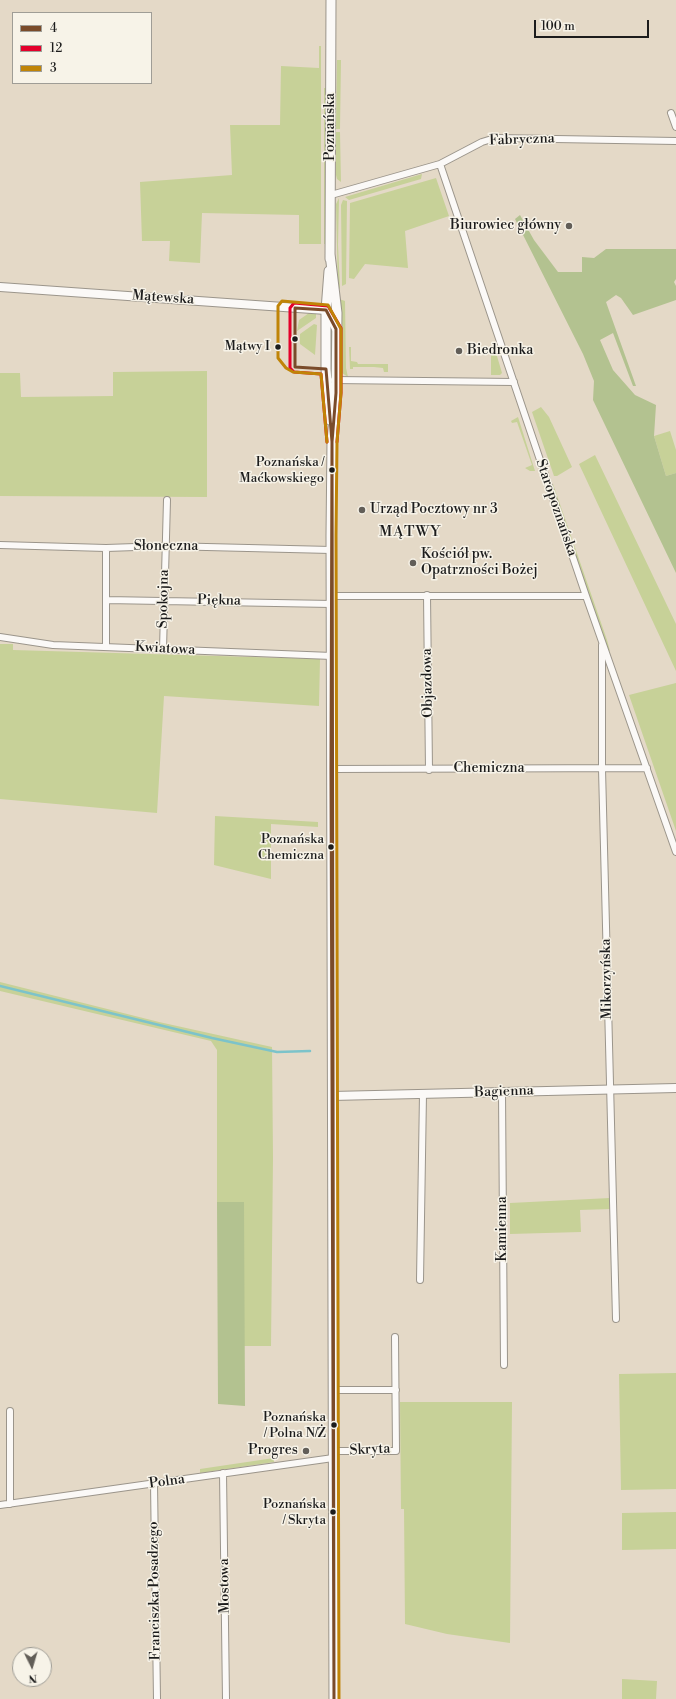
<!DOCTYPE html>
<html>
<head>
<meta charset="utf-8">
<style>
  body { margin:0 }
  #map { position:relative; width:676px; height:1699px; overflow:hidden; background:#e4d9c7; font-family:"Libre Bodoni",serif }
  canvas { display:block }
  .legend { position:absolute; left:12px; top:12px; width:140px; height:72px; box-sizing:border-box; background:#f7f3e8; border:1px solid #9f9d96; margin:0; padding:5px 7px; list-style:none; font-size:12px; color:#1c1c1c }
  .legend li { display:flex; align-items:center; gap:8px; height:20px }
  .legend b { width:20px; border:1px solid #9f9d96 }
  .north { position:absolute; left:12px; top:1647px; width:40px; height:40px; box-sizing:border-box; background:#f7f3e8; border:1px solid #9f9d96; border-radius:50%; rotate:175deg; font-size:11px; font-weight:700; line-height:16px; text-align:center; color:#1c1c1c }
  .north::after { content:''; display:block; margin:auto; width:14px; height:18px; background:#625e58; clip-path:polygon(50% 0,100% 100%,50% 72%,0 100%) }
  .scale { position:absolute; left:534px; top:20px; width:115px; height:18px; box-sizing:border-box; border:2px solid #1c1c1c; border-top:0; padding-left:5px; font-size:12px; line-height:14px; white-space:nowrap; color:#1c1c1c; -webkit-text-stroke:3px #f7f3e8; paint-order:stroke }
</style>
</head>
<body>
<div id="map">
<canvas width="676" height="1699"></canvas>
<ul class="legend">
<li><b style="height:5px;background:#7a4b2a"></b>4</li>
<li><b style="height:5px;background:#e4002b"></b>12</li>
<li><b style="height:5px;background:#c08407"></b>3</li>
</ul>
<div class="north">N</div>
<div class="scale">100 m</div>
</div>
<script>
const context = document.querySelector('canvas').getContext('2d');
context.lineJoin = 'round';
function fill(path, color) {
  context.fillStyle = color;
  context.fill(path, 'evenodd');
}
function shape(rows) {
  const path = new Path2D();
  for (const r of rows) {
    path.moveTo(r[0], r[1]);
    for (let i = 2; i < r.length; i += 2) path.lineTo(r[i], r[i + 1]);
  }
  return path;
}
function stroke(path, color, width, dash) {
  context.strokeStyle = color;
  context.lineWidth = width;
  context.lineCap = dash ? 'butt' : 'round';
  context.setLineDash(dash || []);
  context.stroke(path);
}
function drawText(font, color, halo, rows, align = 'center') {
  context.font = font + ' "Libre Bodoni",serif';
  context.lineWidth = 3;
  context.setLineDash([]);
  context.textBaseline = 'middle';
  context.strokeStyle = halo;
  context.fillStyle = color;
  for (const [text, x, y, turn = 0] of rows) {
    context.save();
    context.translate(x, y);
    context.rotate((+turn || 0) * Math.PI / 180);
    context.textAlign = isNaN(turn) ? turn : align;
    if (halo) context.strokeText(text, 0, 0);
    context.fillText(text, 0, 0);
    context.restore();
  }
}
const green = shape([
  [319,46,321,46,321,244,299,244,299,215,202,213,200,263,169,261,170,241,142,241,140,182,232,175,230,125,280,125,281,66,319,68],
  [337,60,341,60,340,129,336,129],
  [324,88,326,88,327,244,324,244],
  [336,132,340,132,341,182,337,179,336,175],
  [422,174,421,179,349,200,345,197],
  [436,178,449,216,405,231,408,268,365,264,354,279,349,278,350,203],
  [339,198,338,245,340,288,338,290,336,204],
  [343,200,347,201,346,284,342,286,341,205],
  [339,299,345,301,346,368,348,377,342,373,341,369],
  [309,313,316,314,316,318,297,331,299,320],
  [314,324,317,325,315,355,300,344,300,334],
  [494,346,502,373,500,375,491,375,491,350],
  [349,347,351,347,351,361,357,362,358,364,388,364,388,372,384,372,383,368,374,367,353,367,353,369,350,369],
  [207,371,207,497,0,496,0,373,20,373,21,397,113,396,113,372],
  [541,407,549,417,572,467,557,476,554,476,532,412],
  [518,417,535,471,530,471,525,468,532,465,517,422,512,423,511,421],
  [670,431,676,450,676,473,666,476,654,436],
  [595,455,676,624,676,671,579,464],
  [553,484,607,640,610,651,608,650,552,486],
  [0,644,13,644,13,650,320,659,319,706,164,696,157,813,0,799],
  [676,683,676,831,629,695],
  [215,816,318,822,318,827,271,824,271,879,214,865],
  [0,982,159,1022,272,1047,273,1158,271,1346,244,1346,244,1203,217,1202,217,1050,211,1041,0,991],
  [610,1198,611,1209,580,1210,581,1232,510,1234,510,1203],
  [676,1373,676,1489,621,1490,619,1374],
  [400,1402,512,1402,510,1643,447,1634,405,1624,404,1509,401,1509],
  [274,1458,274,1462,200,1473,200,1469],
  [676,1512,676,1549,622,1550,622,1513],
  [622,1679,657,1681,656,1699,622,1699]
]);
const forest = shape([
  [520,215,534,240,558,272,582,272,582,257,594,258,606,249,676,249,676,279,674,282,676,286,676,300,633,315,621,298,616,295,606,302,636,386,633,386,613,333,600,340,613,370,635,395,656,405,654,436,666,476,676,473,676,573,593,400,594,381,583,354,515,219],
  [217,1202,244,1202,245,1406,218,1404]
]);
const stream = shape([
  [0,986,212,1038,277,1052,310,1051]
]);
const minor = shape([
  [671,113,676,127],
  [440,164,586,596,676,852],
  [331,195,440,164,482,142,495,138,676,141],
  [334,380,514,382],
  [0,545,106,548,165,546,331,550],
  [106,548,106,646],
  [427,595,429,770],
  [332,596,586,596],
  [106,600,332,604],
  [0,637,53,645,332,656],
  [602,645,602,769,616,1319],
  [163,649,167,500],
  [331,769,647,768],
  [502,1092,504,1365],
  [420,1280,423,1094],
  [333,1390,396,1390],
  [10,1411,10,1504],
  [333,1451,396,1451,395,1337],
  [223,1473,226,1699],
  [154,1483,157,1699],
  [0,1505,333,1458]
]);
const tertiary = shape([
  [0,287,326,310,336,329],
  [332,1096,676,1088]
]);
const secondary = shape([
  [330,254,337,313,336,393,332,442,331,535,334,1699],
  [330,259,331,0],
  [329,271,326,310,326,369,330,420]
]);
const bus1 = shape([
  [295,308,326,310,336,329,336,393,332,442,326,369,295,367,295,308],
  [332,442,334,1699,331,769,332,442]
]);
const bus2 = shape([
  [327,442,321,374,294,372,290,368,290,308,294,303,328,306,341,328,341,393,337,442]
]);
const bus3 = shape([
  [327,442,321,374,293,372,286,368,278,358,278,306,282,301,328,305,341,329,341,393,337,442,336,535,339,1699]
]);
const markers = [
  [569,226,4,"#625e58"],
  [295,339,3.5,"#1c1c1c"],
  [278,347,3.5,"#1c1c1c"],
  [459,351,4,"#625e58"],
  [332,470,3.5,"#1c1c1c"],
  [362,510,4,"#625e58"],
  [413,563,4,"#625e58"],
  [331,847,3.5,"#1c1c1c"],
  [334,1425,3.5,"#1c1c1c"],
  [306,1451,4,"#625e58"],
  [333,1512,3.5,"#1c1c1c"]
];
const busNames = [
  ["Mątwy I",270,347],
  ["Poznańska /",324,463],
  ["Maćkowskiego",324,479],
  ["Poznańska",324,840],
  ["Chemiczna",324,856],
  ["Poznańska",326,1418],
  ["/ Polna N/Ż",326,1434],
  ["Poznańska",326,1505],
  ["/ Skryta",326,1521]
];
const streetNames = [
  ["Poznańska",331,127,-90],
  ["Fabryczna",522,140,-2],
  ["Mątewska",163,298,4],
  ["Staropoznańska",556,508,71],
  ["Słoneczna",166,547],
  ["Spokojna",164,599,-89],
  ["Piękna",219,601,1],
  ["Kwiatowa",165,649,3],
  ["Objazdowa",428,683,-91],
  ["Chemiczna",489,769],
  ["Mikorzyńska",607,979,-91],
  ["Bagienna",504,1092,-2],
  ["Kamienna",503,1229,-90],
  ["Skryta",370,1450,-3],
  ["Polna",167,1482,-8],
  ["Mostowa",225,1586,-91],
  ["Franciszka Posadzego",155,1591,-91]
];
const poiNames = [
  ["Biurowiec główny",561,226,"right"],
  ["Biedronka",467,351],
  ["Urząd Pocztowy nr 3",370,510],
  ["Kościół pw.",421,555],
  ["Opatrzności Bożej",421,571],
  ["Progres",298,1451,"right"]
];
const neighbourhoodNames = [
  ["MĄTWY",410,532]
];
fill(green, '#c7d198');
fill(forest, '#b3c290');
stroke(stream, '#7cc3ca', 2.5);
stroke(minor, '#9b958b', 8);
stroke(tertiary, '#9b958b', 10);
stroke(secondary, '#9b958b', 11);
stroke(minor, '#fbf9f7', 6);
stroke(tertiary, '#fbf9f7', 8);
stroke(secondary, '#fbf9f7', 9);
stroke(bus1, '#7a4b2a', 3);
stroke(bus2, '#e4002b', 3);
stroke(bus3, '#c08407', 3);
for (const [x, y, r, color] of markers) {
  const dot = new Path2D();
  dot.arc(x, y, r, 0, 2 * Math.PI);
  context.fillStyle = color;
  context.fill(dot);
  stroke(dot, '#f7f3e8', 1.5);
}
drawText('13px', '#1c1c1c', '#f7f3e8', busNames, 'right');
drawText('14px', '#1c1c1c', '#f7f3e8', streetNames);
drawText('14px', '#1c1c1c', '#f7f3e8', poiNames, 'left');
context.letterSpacing = '1px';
drawText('15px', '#1c1c1c', '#f7f3e8', neighbourhoodNames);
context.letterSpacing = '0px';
</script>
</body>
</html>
